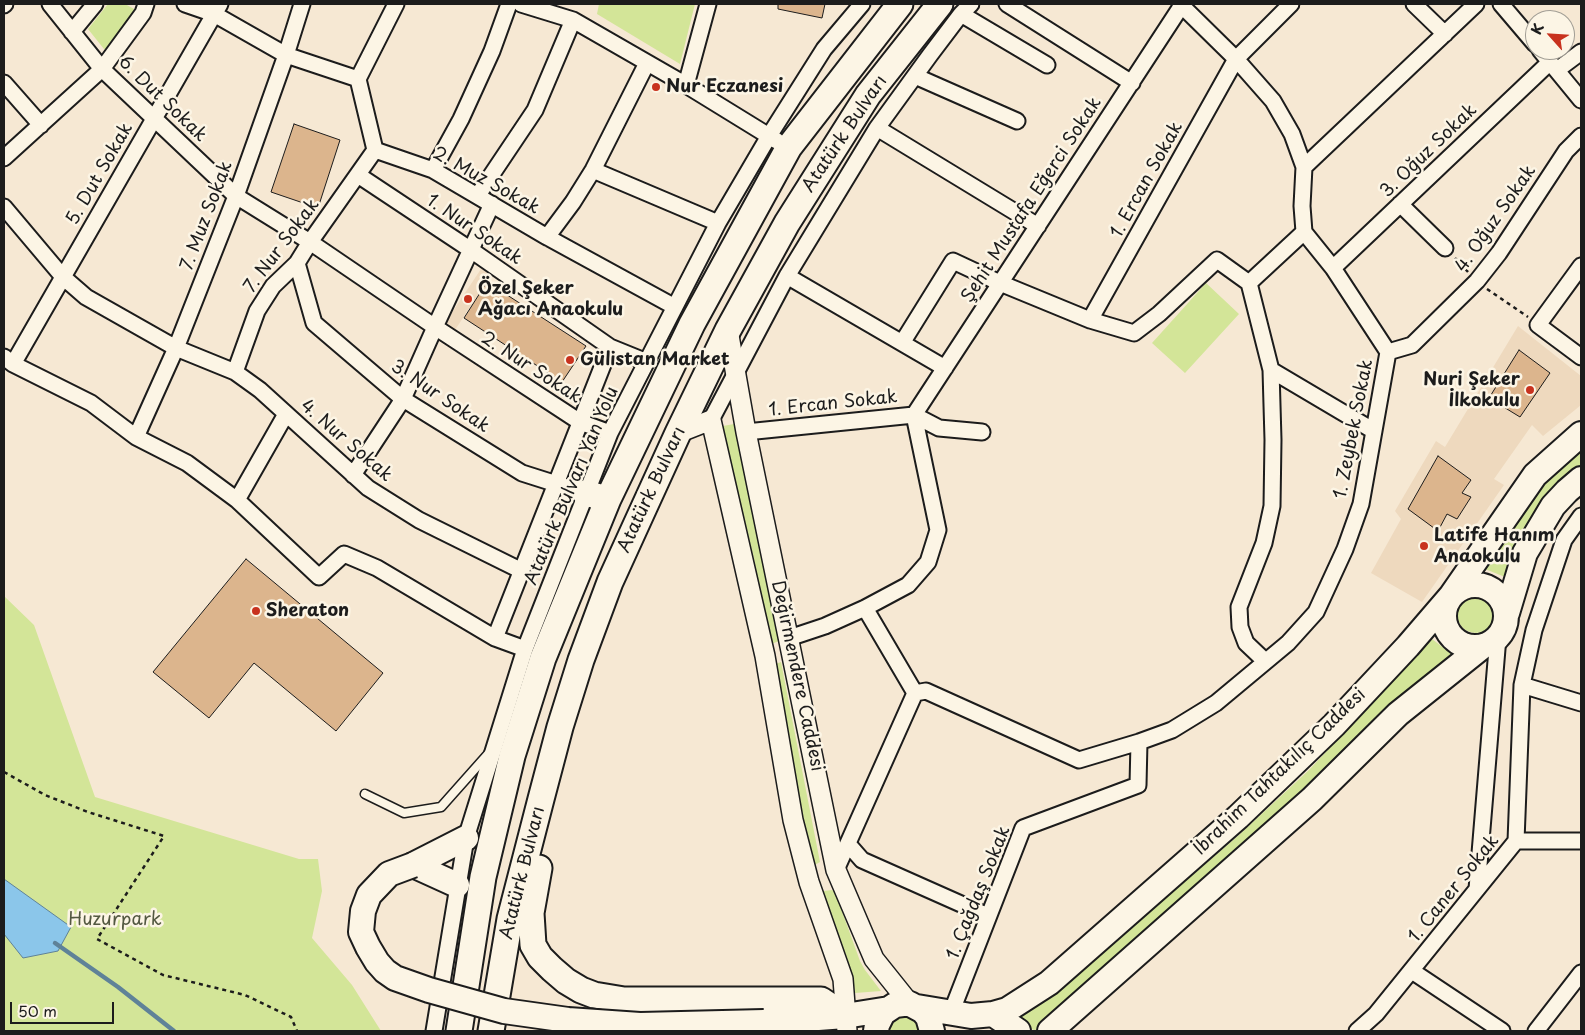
<!DOCTYPE html>
<html>
<head>
<meta charset="utf-8">
<style>
  body { margin:0 }
  #map { position:relative; width:1585px; height:1035px; overflow:hidden; background:#f6e8d3; font-family:"Playpen Sans",sans-serif }
  canvas { display:block }
  .frame { position:absolute; inset:0; border:5px solid #1c1c1c; pointer-events:none }
  .north { position:absolute; left:1525px; top:10px; width:50px; height:50px; box-sizing:border-box; background:#fcf5e5; border:1px solid #a29e95; border-radius:50%; rotate:296deg; font-size:14px; font-weight:700; line-height:20px; text-align:center; color:#1c1c1c }
  .north::after { content:''; display:block; margin:auto; width:18px; height:22px; background:#c8321e; clip-path:polygon(50% 0,100% 100%,50% 72%,0 100%) }
  .scale { position:absolute; left:10px; top:1002px; width:104px; height:22px; box-sizing:border-box; border:2px solid #1c1c1c; border-top:0; padding-left:6px; font-size:15px; line-height:18px; white-space:nowrap; color:#1c1c1c; -webkit-text-stroke:4px #fcf5e5; paint-order:stroke }
</style>
</head>
<body>
<div id="map">
<canvas width="1585" height="1035"></canvas>
<div class="frame"></div>
<div class="north">K</div>
<div class="scale">50 m</div>
</div>
<script>
const context = document.querySelector('canvas').getContext('2d');
context.lineJoin = 'round';
function fill(path, color) {
  context.fillStyle = color;
  context.fill(path, 'evenodd');
}
function shape(rows) {
  const path = new Path2D();
  for (const r of rows) {
    if (r.length === 3) {
      path.moveTo(r[0] + r[2], r[1]);
      path.arc(r[0], r[1], r[2], 0, 2 * Math.PI);
      continue;
    }
    path.moveTo(r[0], r[1]);
    for (let i = 2; i < r.length; i += 2) path.lineTo(r[i], r[i + 1]);
  }
  return path;
}
function stroke(path, color, width, dash) {
  context.strokeStyle = color;
  context.lineWidth = width;
  context.lineCap = dash ? 'butt' : 'round';
  context.setLineDash(dash || []);
  context.stroke(path);
}
function drawText(font, color, halo, rows, align = 'center') {
  context.font = font + ' "Playpen Sans",sans-serif';
  context.lineWidth = 5;
  context.setLineDash([]);
  context.textBaseline = 'middle';
  context.strokeStyle = halo;
  context.fillStyle = color;
  for (const [text, x, y, turn = 0] of rows) {
    context.save();
    context.translate(x, y);
    context.rotate((+turn || 0) * Math.PI / 180);
    context.textAlign = isNaN(turn) ? turn : align;
    if (halo) context.strokeText(text, 0, 0);
    context.fillText(text, 0, 0);
    context.restore();
  }
}
const built = shape([
  [481,269,491,275,455,330,445,323],
  [1518,326,1581,376,1581,405,1543,436,1532,425,1494,479,1504,485,1422,602,1371,573,1401,519,1395,511,1436,441,1445,447]
]);
const green = shape([
  [108,4,125,4,136,10,111,48,104,49,88,29],
  [599,4,695,4,680,64,597,14],
  [1206,283,1239,314,1185,373,1152,343],
  [734,424,737,427,779,641,769,645,754,559,724,434,723,426],
  [1581,451,1581,466,1565,480,1518,545,1505,577,1485,569,1548,479],
  [1476,614,19],
  [4,596,34,625,95,797,299,859,318,859,322,891,312,938,352,985,381,1031,4,1031],
  [1432,639,1453,655,1309,789,1195,892,1036,1031,1012,1019,1053,995,1239,835,1309,770],
  [781,662,820,862,813,866,773,665],
  [832,890,835,892,860,961,865,970,881,991,855,993,853,978,846,955,822,895,823,892,824,891],
  [902,1016,906,1016,915,1020,918,1024,919,1031,889,1031,890,1025,893,1021]
]);
const water = shape([
  [4,879,71,927,58,951,23,958,4,934,4,879]
]);
const stream = shape([
  [55,943,118,987,174,1031]
]);
const building = shape([
  [778,4,825,4,822,18,778,9,778,4],
  [294,124,340,140,318,208,271,192,294,124],
  [487,282,586,346,562,382,464,318,487,282],
  [1519,350,1550,373,1520,417,1489,398,1519,350],
  [1438,456,1471,480,1462,493,1471,497,1457,519,1447,514,1438,531,1408,509,1438,456],
  [246,559,383,673,336,731,254,663,209,718,153,672,246,559]
]);
const path = shape([
  [1455,258,1468,272],
  [1487,289,1528,317],
  [4,772,45,795,88,812,164,836,97,939,163,975,245,995,291,1017,297,1031]
]);
const service = shape([
  [365,794,404,813,441,807,489,753]
]);
const minor = shape([
  [50,4,102,69,236,196,310,242,435,327,580,422,610,433],
  [185,4,214,14,286,55,358,79,375,150,433,170,547,237,675,307],
  [521,4,573,20,686,85,777,141],
  [1007,4,1132,83],
  [1414,4,1445,34],
  [1501,4,1535,44],
  [4,5,5,4],
  [961,14,1047,65],
  [72,32,95,4],
  [1540,50,1581,100],
  [1557,70,1581,52],
  [915,76,1017,121],
  [358,79,396,4],
  [4,83,41,125],
  [686,85,708,4],
  [877,128,1038,226],
  [4,158,102,69,143,13,146,4],
  [1304,167,1476,4],
  [433,170,461,119,492,51,509,4],
  [593,170,718,223],
  [358,175,471,250,610,347,647,362],
  [478,195,535,110,573,20],
  [1400,204,1445,248],
  [4,207,63,277,86,297,176,348,235,372,260,390,368,488,419,520,522,571],
  [547,237,573,202,593,170,647,63],
  [297,263,314,323,403,399,522,473,585,493],
  [1581,266,1538,325,1581,357],
  [1333,268,1550,62],
  [787,276,945,368],
  [1249,283,1304,232],
  [1090,320,1236,59,1291,4],
  [902,343,953,261,1000,283,1090,320,1134,333,1159,314,1217,260,1249,283,1271,370,1273,440,1272,506,1264,543,1239,607,1240,627,1246,643,1265,661],
  [1388,352,1412,345,1477,281,1499,253,1566,151,1581,136],
  [4,357,13,364,91,403,136,437,187,463,237,500,319,577,344,554,377,568,495,638,525,649],
  [13,364,220,4],
  [1271,370,1374,431],
  [235,372,257,311,273,286,297,263,310,242,375,150],
  [711,420,787,276,877,128,930,55,961,14,971,4],
  [746,432,914,415,939,428,982,432],
  [136,437,176,348,236,196,286,55,302,4],
  [353,475,403,399,435,327,492,204],
  [237,500,286,414],
  [865,608,915,693],
  [495,638,610,347],
  [789,638,825,626,865,608,908,585,928,562,938,530,914,415,1182,5],
  [1522,685,1581,703],
  [915,693,926,691,1079,760,1139,742,1172,730,1216,703,1288,643,1316,612,1345,549,1361,504,1388,352,1333,268,1304,232,1302,206,1304,167,1292,134,1273,101,1236,59,1180,4],
  [1516,841,1581,841],
  [848,844,862,860,988,916],
  [836,870,915,693],
  [1477,889,1498,637],
  [1412,971,1502,1031],
  [951,1013,1023,828,1138,785,1139,742],
  [434,1031,466,838,525,649,610,433,718,223,769,136,824,49,862,4],
  [1357,1031,1376,1014,1516,841,1522,685,1534,630,1564,540,1581,516],
  [1536,1031,1581,973]
]);
const tertiary = shape([
  [728,330,746,432,836,870,874,959,910,1004],
  [678,433,711,420,765,656,793,820,809,882,843,979,847,1031]
]);
const primary = shape([
  [1475,616,31],
  [1507,613,1525,553,1553,506,1567,491,1581,479],
  [457,885,413,865,466,838],
  [917,1007,971,1016,993,1014,1007,1010,1049,983,1238,817,1334,725,1408,646,1451,596,1535,475,1581,434],
  [993,1014,1018,1031],
  [764,1022,845,1016,889,1009],
  [876,1031,877,1025,883,1013,895,1005,903,1004,910,1004,923,1011,928,1017,932,1031],
  [1050,1031,1312,799,1398,714,1483,646]
]);
const trunk = shape([
  [585,493,608,499],
  [539,868,531,913,533,945,540,957,552,969,566,981,581,990,594,995,624,1000,821,1000,845,1016],
  [459,1031,483,877,512,756,543,658,608,499,692,324,789,147,900,4],
  [491,1031,510,919,541,799,560,727,581,660,610,582,678,433,728,330,787,223,868,95,940,4]
]);
const primaryBridge = shape([
  [413,865,389,874,369,895,363,911,361,932,368,947,377,962,385,971,395,978,429,990,504,1011,568,1020,640,1025,764,1022]
]);
const markers = [
  [656,87,5,"#c8321e"],
  [468,299,5,"#c8321e"],
  [570,360,5,"#c8321e"],
  [1530,390,5,"#c8321e"],
  [1424,546,5,"#c8321e"],
  [256,611,5,"#c8321e"]
];
const poiNames = [
  ["Nur Eczanesi",666,87],
  ["Özel Şeker",478,289],
  ["Ağacı Anaokulu",478,310],
  ["Gülistan Market",580,360],
  ["Nuri Şeker",1520,380,"right"],
  ["İlkokulu",1520,401,"right"],
  ["Latife Hanım",1434,536],
  ["Anaokulu",1434,557],
  ["Sheraton",266,611]
];
const streetNames = [
  ["6. Dut Sokak",162,99,44],
  ["Atatürk Bulvarı",845,134,-56],
  ["3. Oğuz Sokak",1429,151,-44],
  ["5. Dut Sokak",100,174,-60],
  ["1. Ercan Sokak",1147,180,-61],
  ["2. Muz Sokak",486,181,29],
  ["Şehit Mustafa Eğerci Sokak",1032,200,-57],
  ["7. Muz Sokak",207,216,-69],
  ["4. Oğuz Sokak",1496,219,-55],
  ["1. Nur Sokak",474,230,34],
  ["7. Nur Sokak",282,246,-53],
  ["2. Nur Sokak",531,368,33],
  ["3. Nur Sokak",440,397,34],
  ["1. Ercan Sokak",833,404,-6],
  ["1. Zeybek Sokak",1354,429,-79],
  ["4. Nur Sokak",346,441,41],
  ["Atatürk Bulvarı Yan Yolu",572,486,-67],
  ["Atatürk Bulvarı",652,490,-65],
  ["Değirmendere Caddesi",797,676,78],
  ["İbrahim Tahtakılıç Caddesi",1280,772,-44],
  ["Atatürk Bulvarı",523,873,-76],
  ["1. Caner Sokak",1454,889,-51],
  ["1. Çağdaş Sokak",979,893,-68]
];
const parkNames = [
  ["Huzurpark",115,920]
];
fill(built, '#eed9be');
fill(green, '#d3e598');
fill(water, '#8bc6ea');
stroke(water, '#5f8298', 1);
stroke(stream, '#5f8298', 4.5);
fill(building, '#dcb58d');
stroke(building, '#1c1c1c', 1);
stroke(service, '#1c1c1c', 11);
stroke(minor, '#1c1c1c', 19);
stroke(tertiary, '#1c1c1c', 22);
stroke(primary, '#1c1c1c', 28);
stroke(trunk, '#1c1c1c', 29);
stroke(path, '#1c1c1c', 2.5, [4, 4]);
stroke(service, '#fcf5e5', 8);
stroke(minor, '#fcf5e5', 15);
stroke(tertiary, '#fcf5e5', 19);
stroke(primary, '#fcf5e5', 24);
stroke(trunk, '#fcf5e5', 25);
stroke(primaryBridge, '#1c1c1c', 28, []);
stroke(primaryBridge, '#fcf5e5', 24);
for (const [x, y, r, color] of markers) {
  const dot = new Path2D();
  dot.arc(x, y, r, 0, 2 * Math.PI);
  context.fillStyle = color;
  context.fill(dot);
  stroke(dot, '#fcf5e5', 2);
}
drawText('bold 18px', '#1c1c1c', '#fcf5e5', poiNames, 'left');
drawText('18px', '#1c1c1c', '#fcf5e5', streetNames);
drawText('18px', '#535841', '#fcf5e5', parkNames);
</script>
</body>
</html>
